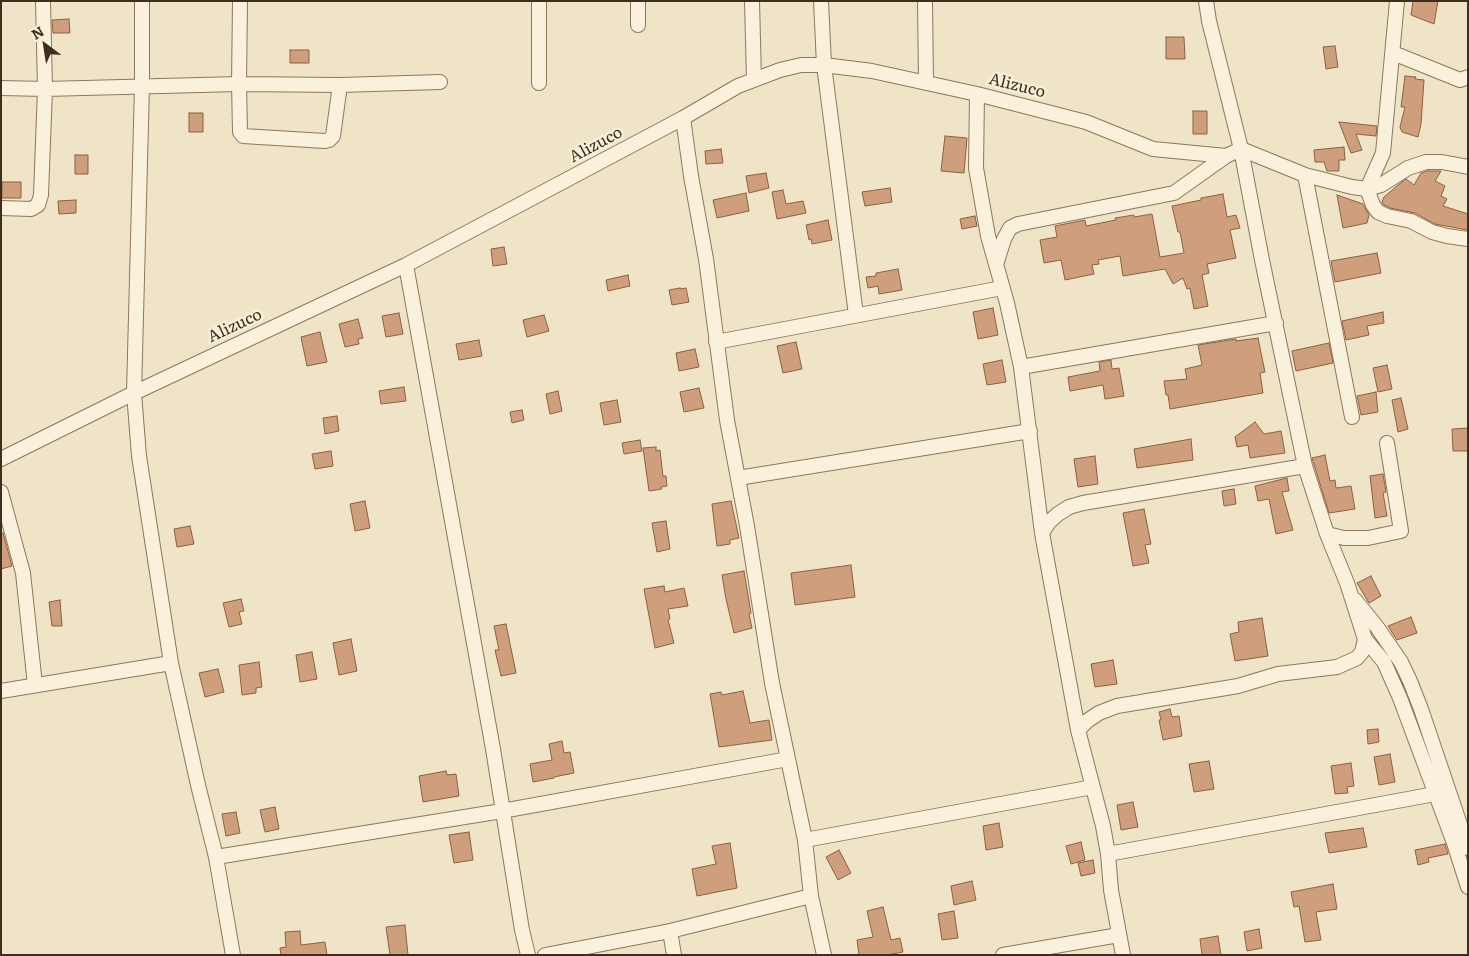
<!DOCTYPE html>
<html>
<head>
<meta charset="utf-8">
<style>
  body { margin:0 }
  #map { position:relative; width:1469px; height:956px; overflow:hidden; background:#f0e4c8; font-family:Literata,serif }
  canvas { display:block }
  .frame { position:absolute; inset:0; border:2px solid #3d2e20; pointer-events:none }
  .north { position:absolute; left:20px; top:20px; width:50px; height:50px; -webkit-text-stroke:4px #f7eed8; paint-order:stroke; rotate:329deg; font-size:14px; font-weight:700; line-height:20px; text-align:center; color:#3d2e20 }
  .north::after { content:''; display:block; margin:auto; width:18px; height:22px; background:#3d2e20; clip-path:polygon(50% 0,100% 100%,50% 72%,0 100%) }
</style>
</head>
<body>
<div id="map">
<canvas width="1469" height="956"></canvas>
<div class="frame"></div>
<div class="north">N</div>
</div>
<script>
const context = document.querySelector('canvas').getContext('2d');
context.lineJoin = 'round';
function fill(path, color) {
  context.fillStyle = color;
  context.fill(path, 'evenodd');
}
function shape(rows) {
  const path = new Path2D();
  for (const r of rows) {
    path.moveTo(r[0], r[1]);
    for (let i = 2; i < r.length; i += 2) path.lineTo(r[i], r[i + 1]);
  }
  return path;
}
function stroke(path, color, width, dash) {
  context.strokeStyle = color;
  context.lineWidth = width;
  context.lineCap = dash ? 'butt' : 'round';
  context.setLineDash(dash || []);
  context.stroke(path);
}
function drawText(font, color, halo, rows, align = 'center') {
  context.font = font + ' Literata,serif';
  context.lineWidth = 5;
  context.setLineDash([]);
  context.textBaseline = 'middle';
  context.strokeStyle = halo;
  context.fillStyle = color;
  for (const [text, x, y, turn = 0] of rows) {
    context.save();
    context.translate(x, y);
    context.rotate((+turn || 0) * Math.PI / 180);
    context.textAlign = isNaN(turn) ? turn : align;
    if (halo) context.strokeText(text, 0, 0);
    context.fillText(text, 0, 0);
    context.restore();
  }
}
const building = shape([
  [1413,1,1438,1,1434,24,1411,15,1413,1],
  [69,19,70,33,53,33,52,20,69,19],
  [1166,37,1184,37,1185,59,1166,59,1166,37],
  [1335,46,1338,67,1326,69,1323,47,1335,46],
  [290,50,309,50,309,63,290,63,290,50],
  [1405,76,1416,77,1415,79,1424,80,1421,124,1418,137,1402,132,1400,127,1405,107,1401,107,1405,76],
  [1193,111,1207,111,1207,134,1193,134,1193,111],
  [189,113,203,113,203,132,189,132,189,113],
  [1339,122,1377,126,1376,136,1356,134,1362,150,1351,153,1339,122],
  [945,136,967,138,964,173,941,171,945,136],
  [1344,147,1345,160,1339,160,1339,171,1327,171,1324,162,1315,162,1314,150,1344,147],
  [721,149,723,163,706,164,705,151,721,149],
  [75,155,88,155,88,174,75,174,75,155],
  [1427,171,1441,171,1435,181,1445,186,1441,196,1447,199,1443,206,1468,214,1468,230,1435,224,1415,213,1390,208,1384,205,1382,202,1384,197,1398,185,1406,179,1414,185,1421,173,1427,171],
  [766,173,769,188,749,193,746,176,766,173],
  [2,182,21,182,21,198,2,198,2,182],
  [890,188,892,202,865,206,862,192,890,188],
  [783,190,786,204,803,201,806,213,777,219,772,192,783,190],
  [746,193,749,211,717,218,713,200,746,193],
  [1223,194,1227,217,1236,215,1240,228,1230,230,1236,258,1207,264,1209,273,1202,275,1208,306,1194,309,1190,288,1187,289,1183,278,1173,284,1165,269,1123,276,1120,256,1098,260,1099,264,1092,265,1094,274,1065,280,1061,260,1044,263,1040,240,1057,237,1055,226,1085,220,1086,226,1116,220,1115,218,1134,215,1134,217,1152,214,1160,257,1184,253,1180,232,1178,232,1172,206,1201,200,1201,198,1223,194],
  [1337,195,1363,204,1369,215,1367,223,1343,228,1337,195],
  [76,200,76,213,59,214,58,201,76,200],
  [975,216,977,226,962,229,960,219,975,216],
  [828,220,832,240,812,244,811,239,809,240,806,225,828,220],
  [504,247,507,264,493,266,491,249,504,247],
  [1377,253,1381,273,1335,282,1331,261,1377,253],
  [898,269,902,290,879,294,878,286,868,288,866,277,876,276,876,273,898,269],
  [628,275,630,286,608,291,606,280,628,275],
  [680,288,680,289,686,288,689,302,672,305,669,290,680,288],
  [993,308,998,335,978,339,973,312,993,308],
  [1383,312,1384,323,1367,326,1369,335,1346,340,1342,321,1383,312],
  [399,313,403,334,386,337,382,316,399,313],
  [544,315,549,331,527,337,523,320,544,315],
  [358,319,363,338,358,339,359,344,345,347,339,324,358,319],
  [320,332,327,362,307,366,301,337,320,332],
  [1258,338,1265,372,1260,373,1263,393,1170,409,1168,395,1166,395,1164,381,1187,379,1185,369,1202,365,1198,345,1236,339,1236,341,1258,338],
  [479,340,482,356,459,360,456,344,479,340],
  [796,342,802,369,783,373,777,346,796,342],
  [1329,343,1333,363,1296,371,1292,351,1329,343],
  [695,349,699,367,679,371,676,353,695,349],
  [1002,360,1006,382,987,385,983,364,1002,360],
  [1111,360,1112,369,1119,368,1124,396,1105,399,1103,385,1070,391,1068,377,1100,371,1099,362,1111,360],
  [1387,365,1392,389,1378,392,1373,368,1387,365],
  [404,387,406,401,381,404,379,391,404,387],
  [699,388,704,408,684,412,680,392,699,388],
  [558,391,562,411,550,414,546,394,558,391],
  [1376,392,1378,412,1361,415,1357,396,1376,392],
  [1401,398,1408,429,1398,432,1392,400,1401,398],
  [617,400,621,422,604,425,600,403,617,400],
  [522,410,524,420,512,423,510,412,522,410],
  [337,416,339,431,325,434,323,418,337,416],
  [1255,422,1264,434,1281,431,1285,453,1250,458,1248,445,1237,447,1235,437,1255,422],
  [1468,428,1468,451,1453,451,1452,429,1468,428],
  [1191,439,1193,460,1137,468,1134,449,1191,439],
  [640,440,642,451,624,454,622,443,640,440],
  [656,447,656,451,660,450,663,476,666,476,667,486,661,487,662,489,649,491,643,448,656,447],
  [331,451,333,466,315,469,312,454,331,451],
  [1325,455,1330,481,1335,480,1336,488,1351,486,1355,509,1329,513,1312,458,1325,455],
  [1095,456,1098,484,1078,487,1074,459,1095,456],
  [1383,474,1386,492,1383,493,1387,516,1375,518,1370,476,1383,474],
  [1287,478,1289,491,1282,492,1293,530,1276,534,1269,499,1258,501,1255,486,1287,478],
  [1234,489,1236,504,1224,506,1222,491,1234,489],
  [365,501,370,528,355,531,350,504,365,501],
  [731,501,739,538,730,540,730,544,717,546,712,504,731,501],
  [1144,509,1151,544,1145,545,1149,563,1133,566,1123,513,1144,509],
  [666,521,670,549,657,552,652,523,666,521],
  [190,526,194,544,177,547,174,529,190,526],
  [3,533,12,566,1,569,1,534,3,533],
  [851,565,855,597,795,605,791,573,851,565],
  [744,571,751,613,749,614,752,628,734,633,726,599,722,575,744,571],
  [1371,576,1381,596,1369,603,1357,583,1371,576],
  [664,586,665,592,684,588,688,606,668,609,670,619,668,620,674,643,655,648,644,589,664,586],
  [241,599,244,611,239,612,242,624,229,627,223,603,241,599],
  [60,600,62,626,52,626,49,602,60,600],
  [1411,617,1417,633,1397,640,1388,626,1411,617],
  [1262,618,1268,656,1235,661,1230,634,1239,632,1238,622,1262,618],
  [506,624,516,673,501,676,495,650,499,650,494,626,506,624],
  [351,639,357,671,339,675,333,643,351,639],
  [312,652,317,679,300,682,296,655,312,652],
  [1113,660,1117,684,1095,687,1091,664,1113,660],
  [259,662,262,687,256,688,256,693,242,695,239,665,259,662],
  [218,669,224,692,205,697,199,673,218,669],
  [743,691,750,723,769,720,772,740,719,747,710,694,721,692,722,695,743,691],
  [1170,709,1172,717,1179,716,1182,736,1163,740,1159,720,1161,720,1159,712,1170,709],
  [1378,729,1379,742,1368,744,1367,730,1378,729],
  [562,741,564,753,570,752,574,773,554,777,554,778,533,782,530,764,552,760,549,744,562,741],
  [1390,754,1395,782,1379,785,1374,757,1390,754],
  [1209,761,1214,789,1194,792,1189,764,1209,761],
  [1351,763,1354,786,1347,787,1348,793,1335,794,1331,766,1351,763],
  [446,771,447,775,456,774,459,796,423,802,419,776,446,771],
  [1133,802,1138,827,1121,830,1117,805,1133,802],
  [275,807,279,829,265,832,260,810,275,807],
  [236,812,240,833,226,836,222,814,236,812],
  [999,823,1003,847,986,850,983,826,999,823],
  [1363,828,1367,847,1329,853,1325,833,1363,828],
  [469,832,473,860,454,863,449,835,469,832],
  [1081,842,1085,860,1071,864,1066,846,1081,842],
  [730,843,737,888,697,896,692,869,716,864,712,846,730,843],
  [1445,844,1448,854,1428,858,1429,862,1418,865,1415,850,1445,844],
  [839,850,851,873,838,880,826,857,839,850],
  [1093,860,1095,873,1081,876,1078,863,1093,860],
  [972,881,976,900,954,905,951,886,972,881],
  [1333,884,1337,909,1316,912,1321,940,1305,942,1299,906,1294,907,1291,892,1333,884],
  [883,907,891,940,900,938,903,952,887,955,859,955,857,940,873,937,867,911,883,907],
  [954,911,958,938,942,940,938,914,954,911],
  [405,925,408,955,390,955,386,927,405,925],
  [1259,929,1262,948,1247,951,1244,932,1259,929],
  [300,931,301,945,325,942,327,955,281,955,280,948,286,947,285,932,300,931],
  [1218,936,1221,955,1202,955,1200,939,1218,936]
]);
const street = shape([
  [142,1,142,86,134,393,139,456,171,663,198,785,216,857,233,955],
  [240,1,239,84,240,132,243,136,325,141,329,140,333,136,340,85],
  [638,1,638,25],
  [752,1,754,80],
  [821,1,824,65,856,315],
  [925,1,926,83],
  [1206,1,1209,21,1241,149,1262,260,1305,466,1327,534,1347,583,1365,639,1384,662,1400,698,1454,843,1468,887],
  [1397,1,1383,153,1367,189,1373,205,1378,212,1387,216,1411,221,1432,232,1447,236,1468,239],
  [1393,53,1460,80,1468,77],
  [539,83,539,1],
  [1,88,45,89,239,84,340,85,440,82],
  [977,94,976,168,988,236,1007,303,1021,367,1042,533,1078,730,1103,826,1108,854,1111,890,1123,955],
  [683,118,691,176,706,259,727,420,747,526,772,683,805,840,811,896,824,955],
  [1305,175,1352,417],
  [1,208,31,209,38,205,41,195,45,89,43,1],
  [406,265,493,749,522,930,528,955],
  [996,265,1004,239,1010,228,1018,224,1174,193,1226,156],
  [716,342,1002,288],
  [1021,367,1276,323],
  [1,459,134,393,406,265,683,118,738,86,780,70,801,65,824,65,872,71,977,94,1086,122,1153,149,1226,156,1241,149,1305,175,1352,187,1367,189,1381,185,1408,168,1426,162,1442,162,1468,167],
  [738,478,1030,431],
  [1,492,23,573,35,685],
  [1042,533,1049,522,1058,514,1069,507,1083,503,1305,466],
  [1327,534,1344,538,1368,538,1401,531,1387,443],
  [1355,600,1377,627,1401,662,1410,681,1421,709,1468,848],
  [1,691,171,663],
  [1078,730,1087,721,1099,713,1117,706,1238,686,1278,674,1337,667,1357,658,1362,652,1365,639],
  [805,840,1093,787],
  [1108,854,1435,794],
  [216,857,502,811,788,759],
  [670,931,674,955],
  [545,955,670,931,811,896],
  [1003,955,1119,935]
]);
const streetNames = [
  ["Alizuco",1017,86,14],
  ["Alizuco",596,145,-28],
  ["Alizuco",235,326,-25]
];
fill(building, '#cf9f7d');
stroke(building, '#8d5f41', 1);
stroke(street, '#8d765c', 16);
stroke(street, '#faf1dc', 14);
drawText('16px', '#3d2e20', '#f7eed8', streetNames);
</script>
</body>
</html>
